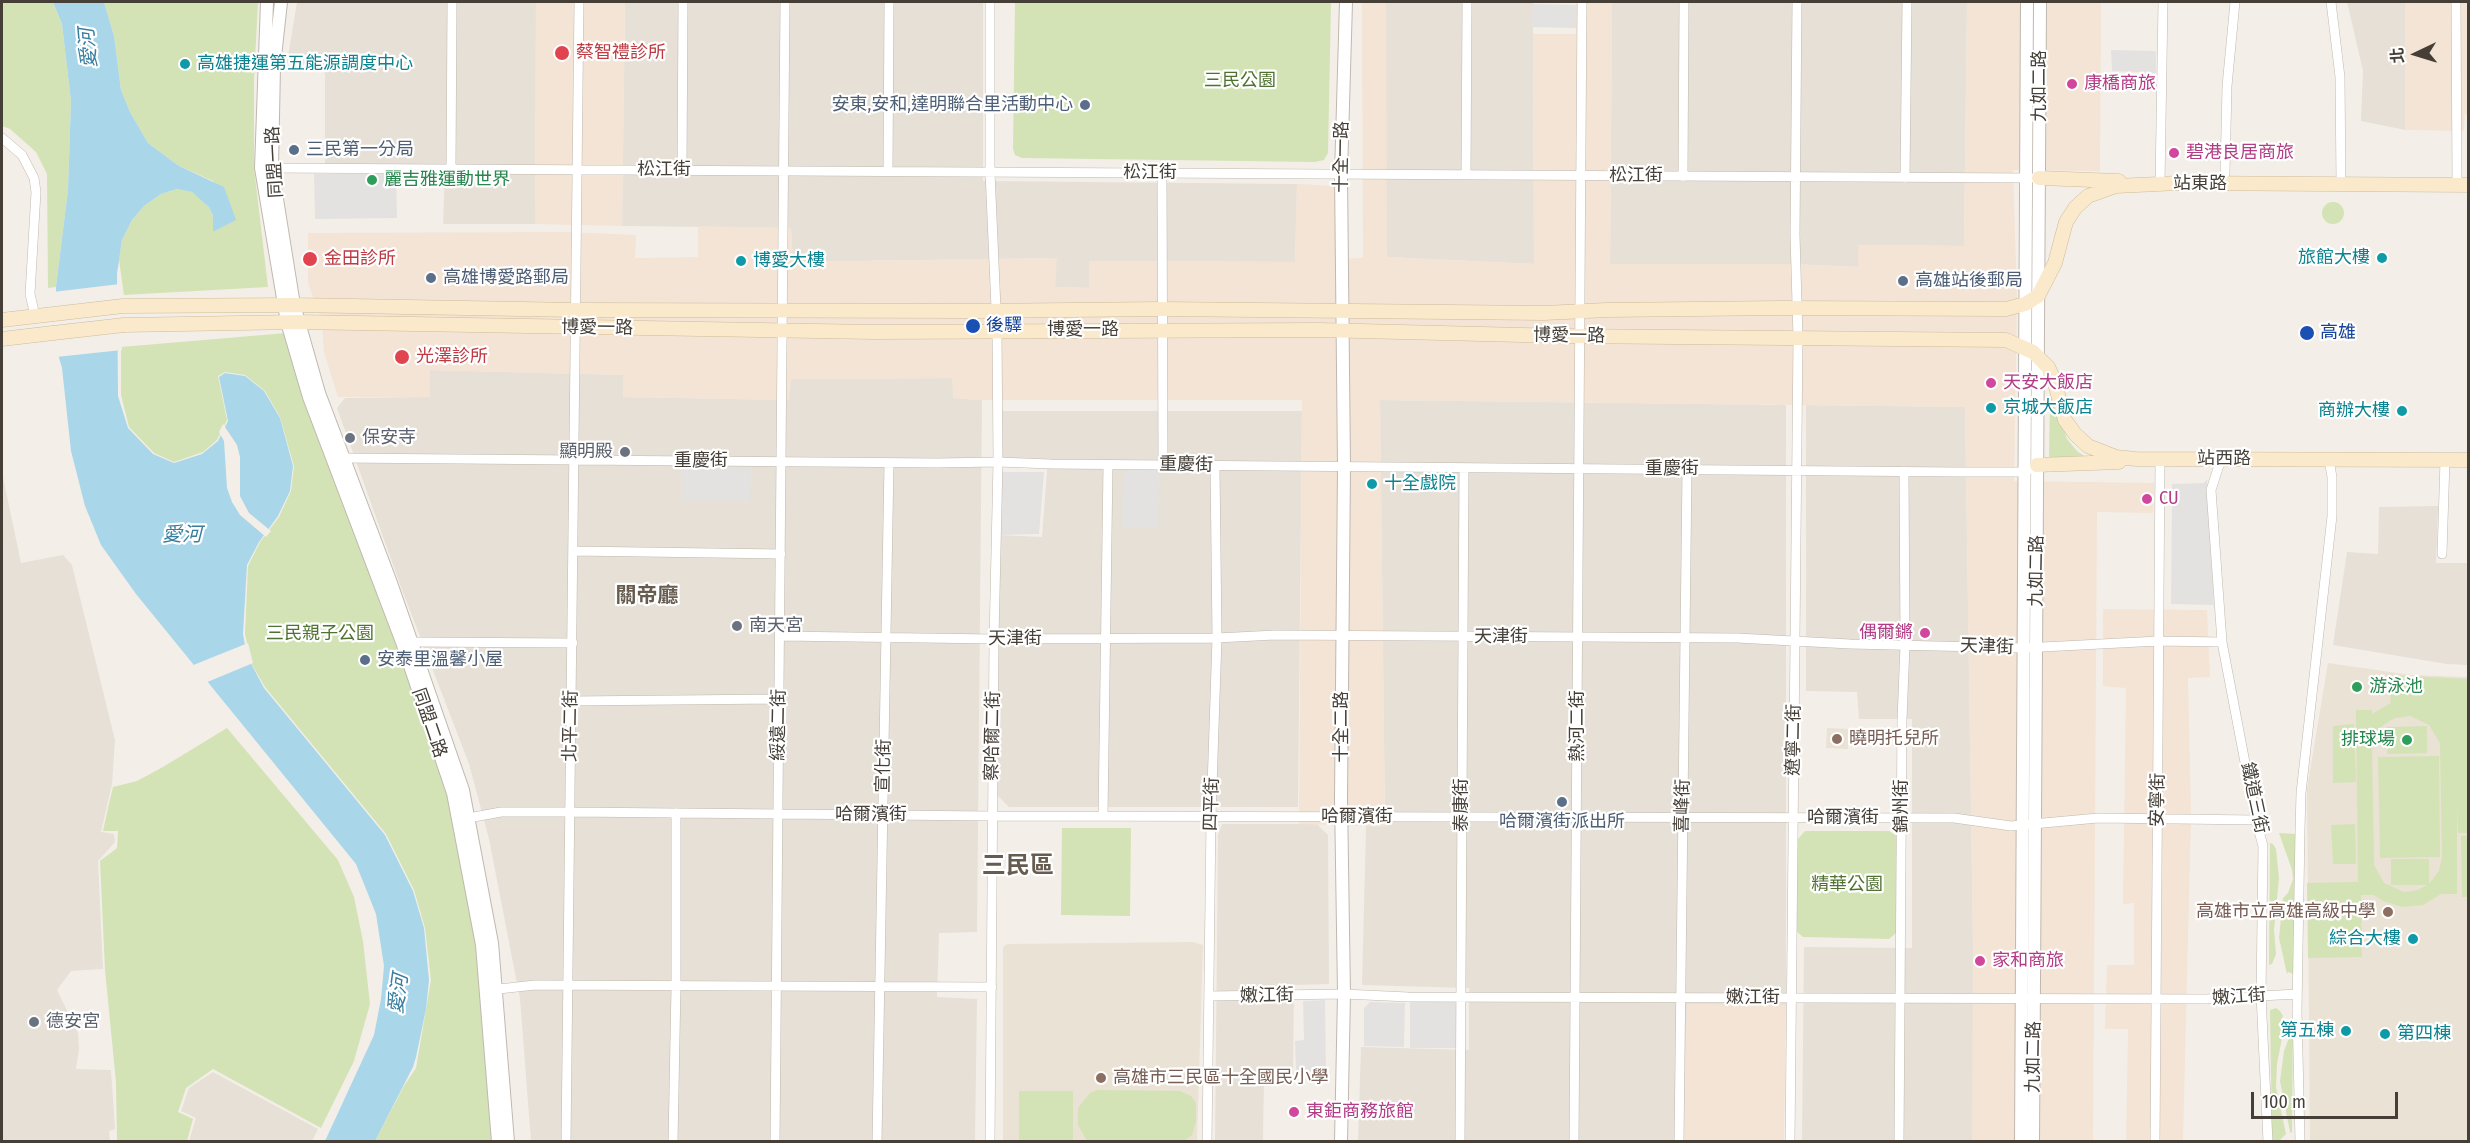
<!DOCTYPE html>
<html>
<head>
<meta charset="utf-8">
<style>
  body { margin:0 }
  #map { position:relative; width:2470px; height:1143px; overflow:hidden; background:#f3efe8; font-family:"Fira Sans Condensed","Noto Sans TC",sans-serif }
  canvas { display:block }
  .frame { position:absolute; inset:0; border:3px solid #453f38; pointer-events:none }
  .north { position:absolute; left:2386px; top:24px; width:60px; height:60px; -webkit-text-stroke:4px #fff; paint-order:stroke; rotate:266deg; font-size:16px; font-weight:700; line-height:24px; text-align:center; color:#453f38 }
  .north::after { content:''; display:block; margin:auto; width:21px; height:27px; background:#453f38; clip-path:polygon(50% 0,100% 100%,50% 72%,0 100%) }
  .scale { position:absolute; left:2251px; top:1092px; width:147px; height:27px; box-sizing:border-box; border:3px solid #453f38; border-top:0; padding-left:8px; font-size:18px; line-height:21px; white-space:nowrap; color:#453f38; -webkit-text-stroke:4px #fff; paint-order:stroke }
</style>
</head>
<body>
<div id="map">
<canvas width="2470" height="1143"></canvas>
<div class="frame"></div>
<div class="north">北</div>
<div class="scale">100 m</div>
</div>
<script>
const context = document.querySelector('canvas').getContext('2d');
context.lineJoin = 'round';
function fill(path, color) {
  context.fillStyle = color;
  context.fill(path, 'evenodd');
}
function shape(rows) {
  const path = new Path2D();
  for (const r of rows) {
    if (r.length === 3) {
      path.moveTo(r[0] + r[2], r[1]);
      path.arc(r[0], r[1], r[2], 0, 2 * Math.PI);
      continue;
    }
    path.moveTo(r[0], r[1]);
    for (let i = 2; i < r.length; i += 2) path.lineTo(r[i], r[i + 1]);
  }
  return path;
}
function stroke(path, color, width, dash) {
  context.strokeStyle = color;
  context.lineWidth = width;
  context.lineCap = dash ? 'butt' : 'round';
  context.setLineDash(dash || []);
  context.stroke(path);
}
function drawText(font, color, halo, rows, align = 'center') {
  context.font = font + ' "Fira Sans Condensed","Noto Sans TC",sans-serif';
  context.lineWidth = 4.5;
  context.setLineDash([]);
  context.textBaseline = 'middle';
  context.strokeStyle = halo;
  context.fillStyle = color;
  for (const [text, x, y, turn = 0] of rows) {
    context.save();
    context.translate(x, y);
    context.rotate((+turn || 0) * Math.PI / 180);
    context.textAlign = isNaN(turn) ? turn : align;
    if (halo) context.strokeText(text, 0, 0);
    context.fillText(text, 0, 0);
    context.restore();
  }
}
const residential = shape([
  [297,2,536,2,535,224,443,224,445,165,325,165,325,65,287,63],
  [625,2,983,2,983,181,1297,184,1295,262,1089,261,1089,288,1055,287,1056,258,793,262,791,228,622,226],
  [1386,2,1533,2,1534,264,1386,257],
  [1612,2,1967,2,1964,246,1859,245,1859,267,1790,264,1610,264],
  [2347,2,2405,2,2405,130,2361,121,2363,71],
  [429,370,623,375,624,397,788,400,791,379,953,378,953,398,982,400,977,932,939,933,937,997,977,999,975,1141,531,1141,520,999,489,839,469,764,401,587,337,408,345,398,429,397],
  [1380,400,1786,405,1786,1005,1687,1005,1684,1141,1358,1142,1361,1047,1469,1050,1469,988,1362,985,1366,826,1385,826],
  [1806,405,1965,407,1973,941,1973,1141,1802,1142,1804,947,1912,948,1912,719,1859,719,1857,692,1806,691],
  [1000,411,1302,411,1298,807,1009,807,996,794,998,535,1042,537,1047,471,1046,459,1001,458],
  [2,472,21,563,63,555,72,565,115,740,112,784,101,832,114,834,115,842,98,861,103,969,71,971,57,990,78,1033,79,1049,76,1069,111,1070,115,1129,109,1131,110,1141,2,1141],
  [2438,506,2436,563,2468,563,2468,665,2447,664,2333,645,2347,552,2378,554,2379,507],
  [1222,824,1317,824,1328,835,1329,984,1294,985,1293,1079,1264,1078,1263,1141,1215,1142,1218,835],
  [213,1072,318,1129,312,1141,189,1141,196,1118,181,1111,189,1088]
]);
const commercial = shape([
  [536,2,625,2,622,226,535,224],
  [1362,2,1386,2,1387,257,1534,264,1533,34,1576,34,1576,2,1612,2,1610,264,1790,264,1858,267,1858,245,1964,246,1967,2,2101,2,2100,171,2013,170,2017,297,2014,481,2154,483,2153,513,2097,512,2093,1141,1972,1141,1973,941,1965,407,1380,400,1385,827,1299,824,1302,400,982,400,953,398,952,378,791,379,789,400,623,397,623,375,430,370,430,397,338,397,324,352,322,322,308,283,308,233,568,232,636,235,635,258,698,257,698,226,791,228,793,262,1057,258,1055,287,1089,288,1089,261,1295,262,1297,184,1338,186,1338,259,1363,258],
  [2405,2,2468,2,2468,114,2465,114,2464,131,2405,130],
  [2103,609,2207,610,2210,677,2188,678,2191,815,2183,1141,2126,1141,2128,1029,2105,1029,2107,965,2134,965,2134,903,2123,904,2126,688,2103,686],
  [1687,1004,1786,1005,1784,1141,1684,1141]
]);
const education = shape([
  [2328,663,2411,675,2468,677,2468,1141,2310,1142,2307,789],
  [1827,728,1849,729,1848,749,1826,748],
  [1193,942,1203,945,1197,1141,1003,1142,1003,947,1007,944]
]);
const green = shape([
  [2,2,53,2,62,24,71,101,68,190,56,287,48,288,47,174,36,152,10,129,2,126],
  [104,2,258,2,254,80,254,168,268,287,124,295,119,260,122,240,132,220,144,206,161,194,177,189,192,192,201,198,209,207,213,216,213,232,235,220,213,181,179,166,148,143,130,112,121,90,114,36],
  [1015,2,1331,2,1328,153,1324,160,1315,162,1022,158,1015,155,1013,149],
  [2333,213,11],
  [286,333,418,690,467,860,498,1141,375,1141,404,1086,416,1068,431,980,425,928,414,890,386,834,265,687,251,663,245,634,248,566,260,542,279,517,291,491,294,466,280,417,265,391,245,375,225,372,218,376,227,420,217,440,203,452,174,462,154,453,129,427,121,395,121,347],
  [2050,399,2054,399,2067,439,2077,451,2090,460,2054,459,2049,457],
  [2388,675,2468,679,2468,833,2458,833,2457,806,2457,894,2441,894,2423,905,2402,907,2383,901,2374,895,2361,895,2362,957,2308,958,2307,883,2358,882,2356,710,2372,710,2372,714,2391,703],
  [2410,716,2429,725,2440,743,2442,857,2439,871,2429,884,2429,859,2391,859,2391,885,2427,885,2418,890,2404,892,2384,883,2374,865,2372,751,2375,737,2383,725,2395,718],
  [2354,724,2356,782,2333,783,2333,726],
  [2427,726,2427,753,2387,754,2387,727],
  [227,728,338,860,354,897,363,941,370,1004,354,1061,321,1128,213,1069,186,1088,178,1112,193,1119,187,1141,117,1141,116,1082,105,970,100,861,117,848,118,831,103,831,108,808,113,787,137,781,163,767],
  [2439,756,2440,857,2380,858,2378,757],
  [2355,824,2356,864,2333,864,2331,825],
  [1062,828,1131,828,1130,916,1061,915],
  [1805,831,1889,831,1897,836,1896,933,1889,939,1803,937,1796,931,1797,840],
  [2279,833,2296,834,2294,974,2288,972,2287,974,2279,938,2283,898,2288,893,2293,879,2292,870],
  [2461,836,2468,836,2468,897,2462,897],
  [2270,843,2273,844,2276,849,2279,878,2274,930,2276,954,2272,964,2269,965],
  [2276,1008,2280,1011,2283,1016,2280,1023,2282,1038,2277,1064,2276,1087,2286,1134,2279,1141,2272,1141,2270,1010],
  [2293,1027,2292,1133,2290,1132,2280,1081,2284,1051],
  [1097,1090,1180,1091,1191,1096,1196,1103,1196,1121,1192,1135,1184,1141,1087,1141,1078,1125,1078,1108,1090,1093],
  [1019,1091,1073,1091,1073,1141,1019,1141]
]);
const parking = shape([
  [1532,4,1577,5,1576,28,1531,27],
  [2111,50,2156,51,2156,73,2112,71],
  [314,174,396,174,397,218,315,219],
  [681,467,751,467,750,502,681,500],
  [1128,470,1159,470,1158,528,1122,528,1123,474],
  [999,472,1044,472,1039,534,998,535],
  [2207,479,2214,605,2171,604,2172,484,2204,483],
  [1325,1000,1326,1071,1296,1071,1295,1041,1304,1040,1303,1001],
  [1370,1002,1405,1003,1404,1047,1364,1046,1364,1008],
  [1410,1002,1458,1002,1457,1048,1410,1048]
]);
const water = shape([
  [53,2,104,2,114,36,121,90,130,112,148,143,179,166,224,187,236,220,213,232,213,216,209,207,192,192,177,189,161,194,144,206,132,220,122,240,117,274,118,396,128,428,153,454,174,463,202,454,218,441,228,421,219,377,225,373,245,376,264,391,280,418,293,466,290,491,278,516,259,542,247,565,243,634,247,656,264,688,385,835,413,891,424,928,429,980,426,1009,416,1057,413,1067,375,1141,325,1141,374,1035,381,999,384,966,376,914,356,864,136,594,101,545,85,506,71,451,62,368,57,351,56,287,68,190,71,101,62,24]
]);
const pier = shape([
  [120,284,122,350,56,357,53,292],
  [223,424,237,445,240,457,240,496,249,513,271,531,266,537,240,515,232,502,227,488,224,441,219,432],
  [248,643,253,663,205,683,191,666]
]);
const minor = shape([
  [2331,2,2340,77,2341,184],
  [2456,2,2457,185],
  [2,138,22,155,34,178,36,192,30,294,35,316],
  [266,168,2031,178],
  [451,169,452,2],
  [682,170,683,2],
  [888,172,889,2],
  [1162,173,1163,465],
  [1466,175,1467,2],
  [1683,177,1684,2],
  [1905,178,1907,2],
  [2160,184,2163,2],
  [2222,184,2225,173,2227,86,2235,2],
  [339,458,937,463,998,462,1051,464,1957,472,2025,472,2028,470],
  [2221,459,2211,490,2222,642,2256,820,2263,846,2261,995,2268,1142],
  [574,551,781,554],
  [2442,554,2445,460],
  [781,636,994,639,1217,638,1275,635,1737,638,1850,644,2023,648,2159,641,2222,642],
  [408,642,573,643],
  [572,701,779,699],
  [1103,816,1108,465],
  [463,819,501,812,570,812,992,816,1954,818,2011,826,2098,818,2256,820],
  [490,990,535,985,992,987],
  [1209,996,1344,994,1408,997,2206,999,2297,994],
  [566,1142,579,2],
  [673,1142,676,986,676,813],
  [775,1142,785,2],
  [877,1142,889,463],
  [990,1142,994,639,998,462,997,331,990,172,990,2],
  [1207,1142,1211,817,1217,638,1215,466],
  [1460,1142,1464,468],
  [1574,1142,1582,2],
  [1679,1142,1687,470],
  [1790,1142,1798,338,1795,235,1797,2],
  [1899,1142,1902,720,1905,645,1904,471],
  [2155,1142,2160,459],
  [2300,1142,2297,1010,2300,830,2301,793,2332,516,2332,477,2329,460]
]);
const tertiary = shape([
  [267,2,261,168,287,322,309,397,402,642,453,793,482,945,498,1142],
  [281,2,274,66,272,168,294,305,319,393,391,583,463,790,492,943,508,1142],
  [1341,1142,1344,994,1341,798,1344,467,1341,174,1346,2],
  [2021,1142,2027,2],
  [2033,1142,2040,2]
]);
const secondary = shape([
  [2039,178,2119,181],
  [2,320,123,306,294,305,577,310,978,311,1162,309,1544,313,1607,310,1781,308,2006,309,2025,304,2038,296,2055,263,2066,222,2075,208,2088,196,2116,186,2179,183,2468,185],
  [124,325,298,322,874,332,1319,330,1563,336,2006,340,2033,352,2048,367,2054,380,2065,420,2075,434,2088,446,2116,457,2136,459,2468,460],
  [2,339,53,333],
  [2037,465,2119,462]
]);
const secondaryBridge = shape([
  [53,333,124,325]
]);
const markers = [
  [562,53,8,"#e0444e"],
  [185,64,6,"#0f9aa8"],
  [2072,84,6,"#d1479c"],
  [1085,105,6,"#5c6f8a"],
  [294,150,6,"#5c6f8a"],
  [2174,153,6,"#d1479c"],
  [372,180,6,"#2e9e5b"],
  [2382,258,6,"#0f9aa8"],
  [310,259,8,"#e0444e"],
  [741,261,6,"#0f9aa8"],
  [431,278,6,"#5c6f8a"],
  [1903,281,6,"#5c6f8a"],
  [973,326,8,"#1a4fb4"],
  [2307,333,8,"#1a4fb4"],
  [402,357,8,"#e0444e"],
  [1991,383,6,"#d1479c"],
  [1991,408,6,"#0f9aa8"],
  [2402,411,6,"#0f9aa8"],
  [350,438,6,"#6b7280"],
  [625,452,6,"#6b7280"],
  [1372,484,6,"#0f9aa8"],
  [2147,499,6,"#d1479c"],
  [737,626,6,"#6b7280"],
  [1925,633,6,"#d1479c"],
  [365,660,6,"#5c6f8a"],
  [2357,687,6,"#2e9e5b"],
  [1837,739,6,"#8d6e63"],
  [2407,740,6,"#2e9e5b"],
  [1562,802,6,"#5c6f8a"],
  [2388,912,6,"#8d6e63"],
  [2413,939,6,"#0f9aa8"],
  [1980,961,6,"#d1479c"],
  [34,1022,6,"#6b7280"],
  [2346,1031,6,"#0f9aa8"],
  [2385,1034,6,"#0f9aa8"],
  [1101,1078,6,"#8d6e63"],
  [1294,1112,6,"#d1479c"]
];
const healthNames = [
  ["蔡智禮診所",576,53],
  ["金田診所",324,259],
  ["光澤診所",416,357]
];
const cultureNames = [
  ["高雄捷運第五能源調度中心",197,64],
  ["旅館大樓",2370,258,"right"],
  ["博愛大樓",753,261],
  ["京城大飯店",2003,408],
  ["商辦大樓",2390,411,"right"],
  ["十全戲院",1384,484],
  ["綜合大樓",2401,939,"right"],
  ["第五棟",2334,1031,"right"],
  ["第四棟",2397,1034]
];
const parkNames = [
  ["三民公園",1240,81],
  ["三民親子公園",320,634],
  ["精華公園",1847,885]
];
const hotelNames = [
  ["康橋商旅",2084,84],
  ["碧港良居商旅",2186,153],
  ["天安大飯店",2003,383],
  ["CU",2159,499],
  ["偶爾鏘",1913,633,"right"],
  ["家和商旅",1992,961],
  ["東鉅商務旅館",1306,1112]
];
const streetNames = [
  ["九如二路",2040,86,-90],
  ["十全一路",1342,157,-89],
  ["同盟一路",275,162,-93],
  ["松江街",664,170],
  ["松江街",1150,173],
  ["松江街",1636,176],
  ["站東路",2200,184],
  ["博愛一路",597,328,1],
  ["博愛一路",1083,330],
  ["博愛一路",1569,336,1],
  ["站西路",2224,459],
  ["重慶街",701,461],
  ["重慶街",1186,465,1],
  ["重慶街",1672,469],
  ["九如二路",2037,571,-89],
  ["天津街",1501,637],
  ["天津街",1015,639],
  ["天津街",1987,647,2],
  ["同盟二路",429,723,71],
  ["綏遠二街",779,725,-89],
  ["北平二街",571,726,-89],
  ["熱河二街",1578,726,-90],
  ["十全二路",1342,727,-90],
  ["察哈爾二街",993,736,-89],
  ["遼寧二街",1794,740,-89],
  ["宣化街",884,766,-89],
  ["鐵道三街",2254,798,78],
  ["安寧街",2158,800,-89],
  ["四平街",1212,804,-88],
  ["泰康街",1462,805,-90],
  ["喜峰街",1683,806,-89],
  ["錦州街",1902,806,-90],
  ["哈爾濱街",871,815],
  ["哈爾濱街",1357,817],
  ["哈爾濱街",1843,818],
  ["嫩江街",1267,996,-1],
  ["嫩江街",2239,997,-4],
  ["嫩江街",1753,998],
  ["九如二路",2034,1057,-89]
];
const serviceNames = [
  ["安東,安和,達明聯合里活動中心",1073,105,"right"],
  ["三民第一分局",306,150],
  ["高雄博愛路郵局",443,278],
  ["高雄站後郵局",1915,281],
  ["安泰里溫馨小屋",377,660],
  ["哈爾濱街派出所",1562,822,"center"]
];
const leisureNames = [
  ["麗吉雅運動世界",384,180],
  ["游泳池",2369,687],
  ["排球場",2395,740,"right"]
];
const transitNames = [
  ["後驛",986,326],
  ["高雄",2320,333]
];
const worshipNames = [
  ["保安寺",362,438],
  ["顯明殿",613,452,"right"],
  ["南天宮",749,626],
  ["德安宮",46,1022]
];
const educationNames = [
  ["曉明托兒所",1849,739],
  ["高雄市立高雄高級中學",2376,912,"right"],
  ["高雄市三民區十全國民小學",1113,1078]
];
const waterNames = [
  ["愛河",89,48,-95],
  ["愛河",182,535],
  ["愛河",399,994,-82]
];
const quarterNames = [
  ["關帝廳",647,596]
];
const districtNames = [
  ["三民區",1018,866]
];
fill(residential, '#e6e0d7');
fill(commercial, '#f3e4d5');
fill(education, '#eae2d4');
fill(green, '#d3e3b5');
fill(parking, '#e4e2e0');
fill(water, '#aad6ea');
fill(pier, '#f3efe8');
stroke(minor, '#c0b8af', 10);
stroke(tertiary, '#c0b8af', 14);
stroke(secondary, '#cebc9c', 15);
stroke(minor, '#fff', 9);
stroke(tertiary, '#fff', 12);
stroke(secondary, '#faeacb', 14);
stroke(secondaryBridge, '#cebc9c', 15, []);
stroke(secondaryBridge, '#faeacb', 14);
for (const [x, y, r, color] of markers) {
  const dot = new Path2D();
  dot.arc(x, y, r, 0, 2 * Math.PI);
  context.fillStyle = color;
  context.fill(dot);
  stroke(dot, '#fff', 2);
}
drawText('18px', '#be3a42', '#fff', healthNames, 'left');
drawText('18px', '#0d838f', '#fff', cultureNames, 'left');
drawText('18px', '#4f7230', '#fff', parkNames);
drawText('18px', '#b23c85', '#fff', hotelNames, 'left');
drawText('18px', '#453f38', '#fff', streetNames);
drawText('18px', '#4e5e75', '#fff', serviceNames, 'left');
drawText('18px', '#27864d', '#fff', leisureNames, 'left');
drawText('18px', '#164399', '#fff', transitNames, 'left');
drawText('18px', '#5b616d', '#fff', worshipNames, 'left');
drawText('18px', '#785e54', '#fff', educationNames, 'left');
drawText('italic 20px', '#387ea0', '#fff', waterNames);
drawText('bold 21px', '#675c50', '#fff', quarterNames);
drawText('bold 24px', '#675c50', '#fff', districtNames);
</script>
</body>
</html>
